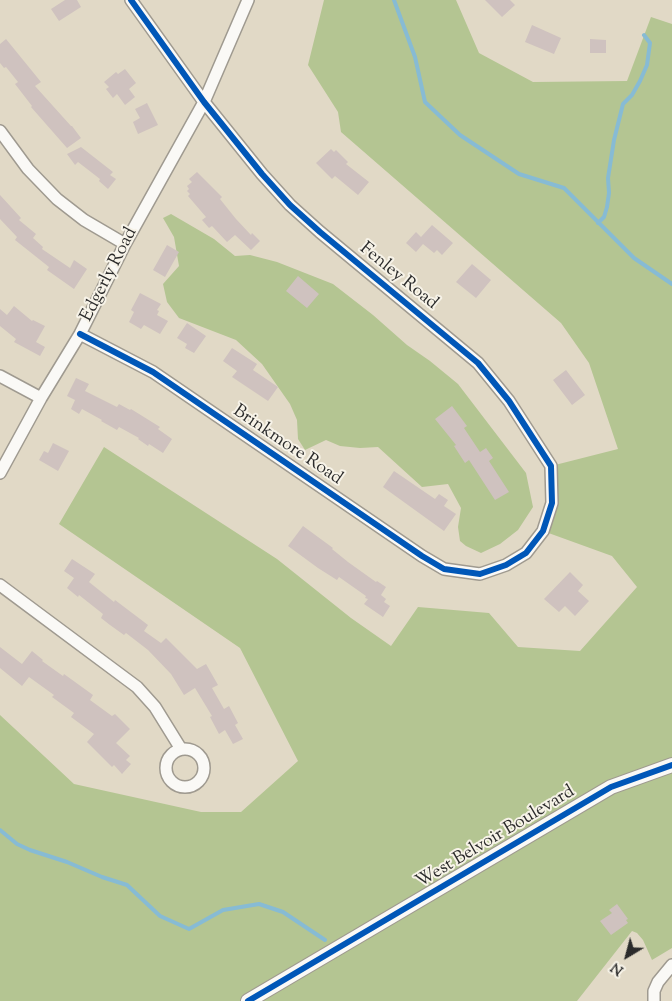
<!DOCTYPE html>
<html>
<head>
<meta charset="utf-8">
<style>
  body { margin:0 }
  #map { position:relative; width:672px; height:1001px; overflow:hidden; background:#e1d9c6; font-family:"Sorts Mill Goudy",serif }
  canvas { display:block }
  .north { position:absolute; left:602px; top:931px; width:50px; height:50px; -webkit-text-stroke:4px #f7f3e8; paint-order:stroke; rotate:217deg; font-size:14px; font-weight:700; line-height:20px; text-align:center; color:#2b2b2b }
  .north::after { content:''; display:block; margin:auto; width:18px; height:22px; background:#2b2b2b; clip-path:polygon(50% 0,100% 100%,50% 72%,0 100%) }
</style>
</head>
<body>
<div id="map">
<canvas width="672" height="1001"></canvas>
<div class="north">N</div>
</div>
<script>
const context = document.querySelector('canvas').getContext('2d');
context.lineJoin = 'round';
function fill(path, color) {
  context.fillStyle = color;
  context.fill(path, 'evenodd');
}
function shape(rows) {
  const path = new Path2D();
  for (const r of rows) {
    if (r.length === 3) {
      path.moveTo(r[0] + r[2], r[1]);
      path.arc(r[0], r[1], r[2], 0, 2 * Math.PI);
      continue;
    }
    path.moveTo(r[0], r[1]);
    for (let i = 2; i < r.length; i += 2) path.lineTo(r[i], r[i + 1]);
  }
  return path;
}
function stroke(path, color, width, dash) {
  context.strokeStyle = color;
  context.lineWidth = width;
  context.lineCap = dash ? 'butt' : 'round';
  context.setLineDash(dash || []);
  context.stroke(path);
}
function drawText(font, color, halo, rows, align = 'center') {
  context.font = font + ' "Sorts Mill Goudy",serif';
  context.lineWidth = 4;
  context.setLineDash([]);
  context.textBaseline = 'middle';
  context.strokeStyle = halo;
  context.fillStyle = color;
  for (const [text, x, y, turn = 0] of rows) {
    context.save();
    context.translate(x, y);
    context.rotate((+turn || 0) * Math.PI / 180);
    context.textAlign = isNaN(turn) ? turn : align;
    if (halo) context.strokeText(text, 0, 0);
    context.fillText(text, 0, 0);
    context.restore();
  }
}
const forest = shape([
  [324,0,456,0,479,53,533,82,627,81,651,17,672,24,672,948,652,960,643,940,637,933,632,931,577,1001,0,1001,0,715,74,784,201,812,241,812,298,761,240,648,59,524,104,447,277,559,351,618,391,646,418,607,489,613,518,647,580,651,637,587,612,556,543,531,551,466,618,449,589,363,561,323,341,132,338,112,308,65],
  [171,214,214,239,235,256,250,255,277,262,333,284,373,315,407,345,430,361,458,384,526,473,533,507,518,530,500,544,481,553,466,546,460,541,458,527,461,508,448,484,422,487,378,447,360,448,340,446,326,440,305,450,298,439,297,420,290,404,262,364,236,340,179,318,167,302,163,284,179,266,174,237,163,218]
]);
const stream = shape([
  [394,0,415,57,425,102,460,135,519,174,564,188,634,258,672,284],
  [598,223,604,217,607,207,609,193,608,178,614,140,623,104,632,95,640,81,647,65,650,43,644,35],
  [0,830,17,844,30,850,67,862,102,877,127,885,160,916,189,929,223,910,259,904,283,912,325,940]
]);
const building = shape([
  [65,0,77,0,81,7,59,21,51,9],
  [485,0,510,0,515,5,502,17],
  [532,25,561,38,554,54,525,42],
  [6,39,41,82,35,86,71,126,72,126,81,138,67,148,31,107,32,106,15,84,18,82,6,67,4,68,0,63,0,44],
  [590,39,606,40,606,53,590,53],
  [125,69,136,83,129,89,135,97,125,105,117,94,113,98,106,89,109,87,104,82,116,72,118,74],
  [147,103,158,125,138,134,133,122,140,118,135,109],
  [81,147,113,172,110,175,116,179,108,189,99,181,100,179,78,162,75,165,67,154],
  [331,149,334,152,336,150,348,162,346,164,369,182,358,195,335,176,332,179,316,163],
  [197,172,222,197,220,199,236,219,251,235,252,233,260,241,251,250,235,235,227,242,212,226,209,228,202,220,206,217,188,196,190,194,187,191,189,189,187,186,192,182,189,179],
  [0,195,21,218,19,220,36,234,33,238,43,247,42,249,70,268,74,260,87,269,74,289,47,270,49,267,15,240,17,237,0,219],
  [432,225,453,243,442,255,437,250,434,253,423,244,416,252,406,243,416,232,421,237],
  [167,245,179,252,165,277,153,270],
  [472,264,491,280,476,298,456,282],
  [298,276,319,294,307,308,286,291],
  [140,293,161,304,157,310,159,311,157,315,168,321,160,334,144,325,141,329,129,322,134,312,131,310],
  [14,306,32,321,33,320,45,326,36,342,45,347,40,356,14,342,16,339,0,326,0,309,7,315],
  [187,323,206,336,194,353,185,348,187,344,177,338],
  [232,348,257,364,253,370,278,387,268,401,232,377,237,371,223,361],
  [566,370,585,395,572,405,553,380],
  [76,378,89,384,85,391,117,407,119,404,130,410,131,409,160,427,158,429,172,439,163,453,149,444,148,446,138,439,139,438,119,427,117,430,101,421,102,420,82,409,79,414,71,409,75,400,67,396],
  [452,406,467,426,464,428,480,452,486,448,493,458,489,461,509,492,495,500,469,460,465,463,454,446,456,445,435,419],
  [53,443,69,451,58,471,39,460,44,451,48,453],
  [394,471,435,499,439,494,448,500,444,506,456,514,444,531,383,487],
  [303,526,333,548,332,549,348,562,376,582,377,581,386,587,381,595,386,599,384,602,390,606,383,617,364,604,368,599,365,598,366,596,339,577,337,580,318,568,288,546],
  [72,559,95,574,89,582,114,602,115,600,148,625,144,631,161,643,166,638,197,669,206,664,218,685,212,688,224,709,229,706,238,723,235,725,243,739,233,744,225,730,219,734,210,717,212,716,195,688,184,695,171,674,148,650,126,633,124,635,110,625,101,618,103,614,79,595,78,597,67,588,74,578,64,571],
  [570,572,583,585,578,591,589,601,575,616,565,606,559,612,544,599],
  [0,647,22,664,32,651,43,660,42,661,63,676,64,674,93,695,90,700,112,716,115,714,130,729,116,743,130,756,126,760,131,764,122,774,114,765,112,767,87,742,94,734,71,717,74,713,52,697,54,695,29,677,22,686,0,668],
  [617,904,628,919,626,920,628,923,611,935,600,921,612,913,609,910]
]);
const minor = shape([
  [0,131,28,169,57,199,84,220,125,244],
  [80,334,153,372,422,556,444,569,480,574,506,565,526,553,543,531,552,503,551,466,509,401,478,363,320,232,290,205,262,174,204,102,131,0],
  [0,376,41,398],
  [0,473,41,398,80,334,125,244,204,102,248,0],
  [0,585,137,687,155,707,181,749],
  [185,768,19],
  [654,1001,654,991,658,982,672,965]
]);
const tertiary = shape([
  [248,1001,611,787,672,765]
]);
const cycleway = shape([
  [80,334,153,372,422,556,444,569,480,574,506,565,526,553,543,531,552,503,551,466,509,401,478,363,320,232,290,205,262,174,204,102,131,0],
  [248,1001,611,787,672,765]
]);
const streetNames = [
  ["Edgerly Road",110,275,-63],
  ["Fenley Road",398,277,39],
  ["Brinkmore Road",287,446,34],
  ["West Belvoir Boulevard",496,838,-31]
];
fill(forest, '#b4c592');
stroke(stream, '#87bbd4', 4);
fill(building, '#cfc2bf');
stroke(minor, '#9f9a90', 14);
stroke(tertiary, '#9f9a90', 16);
stroke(minor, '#faf9f6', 11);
stroke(tertiary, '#faf9f6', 14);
stroke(cycleway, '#0057b8', 6);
drawText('18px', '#2b2b2b', '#f7f3e8', streetNames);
</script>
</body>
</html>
